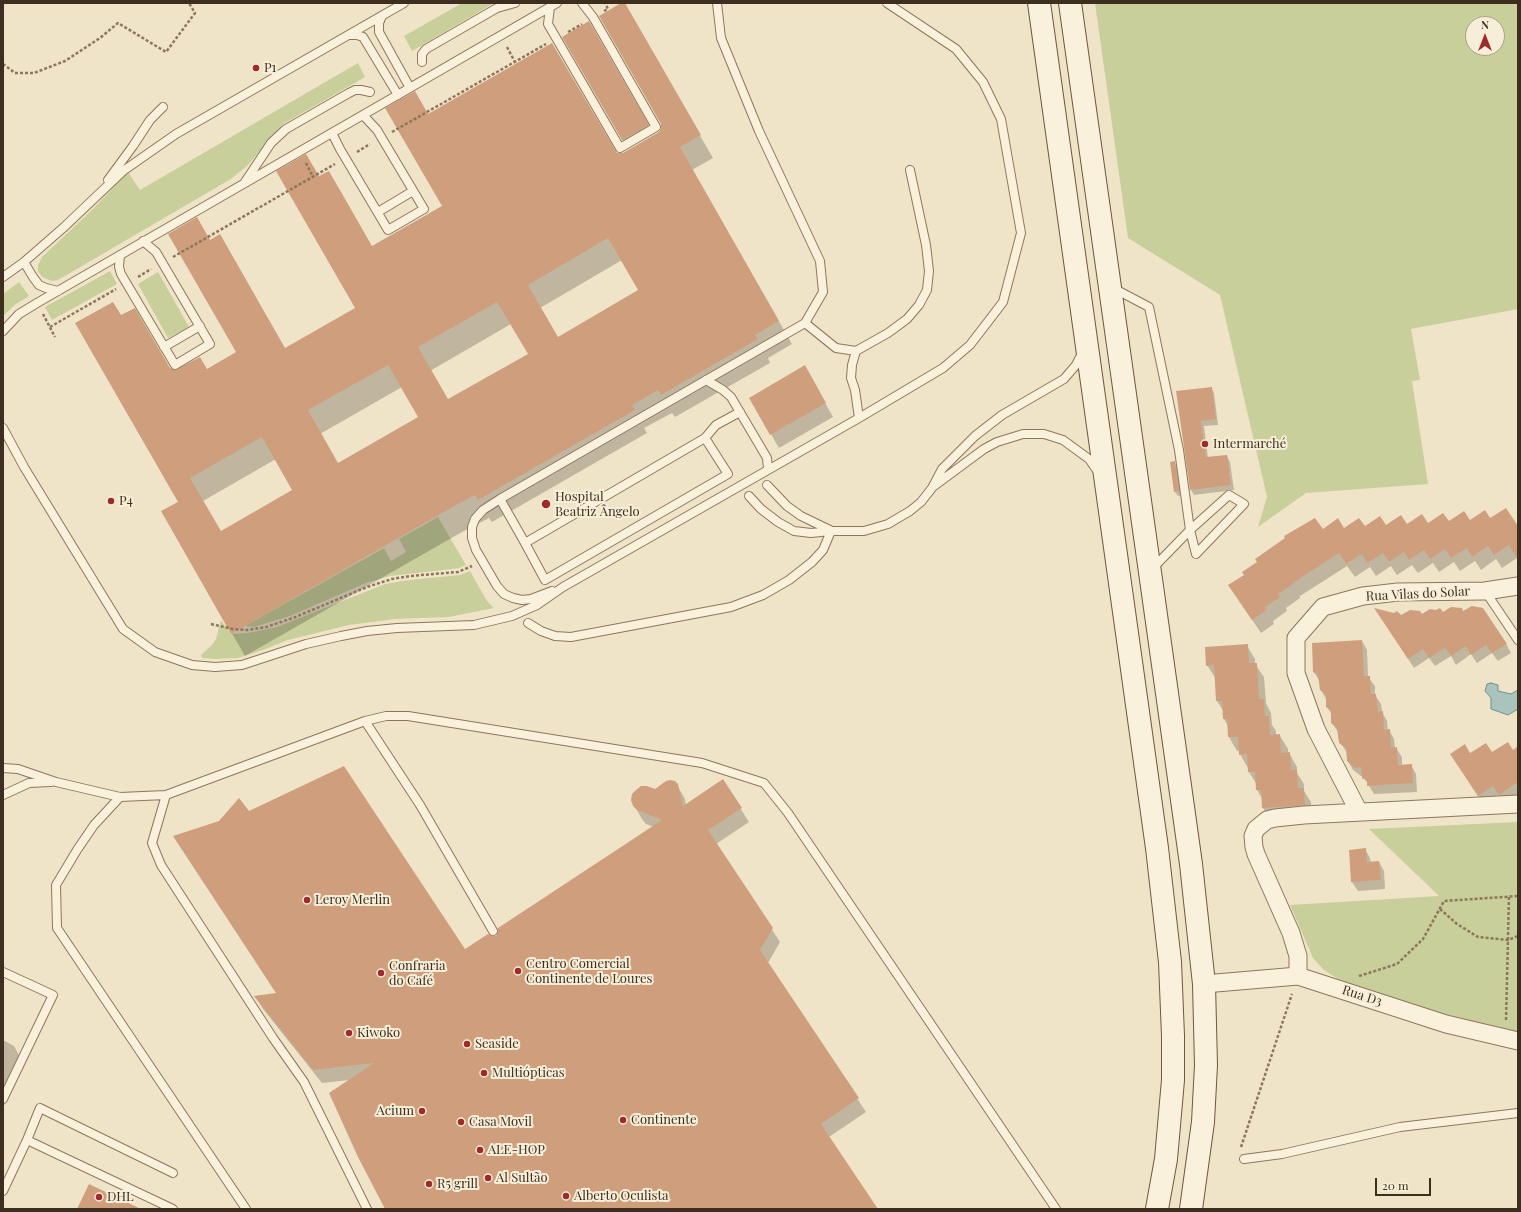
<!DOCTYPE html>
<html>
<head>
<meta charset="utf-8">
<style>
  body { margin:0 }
  #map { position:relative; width:1521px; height:1212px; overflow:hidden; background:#f0e4c8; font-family:"Playfair Display",serif }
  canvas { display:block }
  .frame { position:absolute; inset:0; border:4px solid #3d2e20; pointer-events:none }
  .north { position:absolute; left:1465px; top:16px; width:40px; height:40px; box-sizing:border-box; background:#f7eed8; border:1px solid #ada18e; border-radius:50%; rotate:0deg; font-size:11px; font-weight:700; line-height:16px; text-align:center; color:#3d2e20 }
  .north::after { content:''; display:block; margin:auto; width:14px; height:18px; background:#9e2a2b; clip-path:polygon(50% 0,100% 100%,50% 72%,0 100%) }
  .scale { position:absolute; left:1375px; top:1178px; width:56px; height:18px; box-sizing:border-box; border:2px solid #3d2e20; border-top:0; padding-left:5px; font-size:12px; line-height:14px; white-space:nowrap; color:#3d2e20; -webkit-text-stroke:3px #f7eed8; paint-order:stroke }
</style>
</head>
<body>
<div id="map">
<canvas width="1521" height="1212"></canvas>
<div class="frame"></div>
<div class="north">N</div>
<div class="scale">20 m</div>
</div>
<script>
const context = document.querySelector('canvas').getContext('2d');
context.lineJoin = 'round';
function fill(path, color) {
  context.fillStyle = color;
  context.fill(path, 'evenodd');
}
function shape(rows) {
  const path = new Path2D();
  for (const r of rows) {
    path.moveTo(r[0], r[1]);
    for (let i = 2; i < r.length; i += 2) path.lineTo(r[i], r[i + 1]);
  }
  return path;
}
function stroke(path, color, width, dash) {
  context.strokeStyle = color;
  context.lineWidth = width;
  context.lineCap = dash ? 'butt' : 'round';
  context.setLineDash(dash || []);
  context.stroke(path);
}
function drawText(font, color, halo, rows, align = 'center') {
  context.font = font + ' "Playfair Display",serif';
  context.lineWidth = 4;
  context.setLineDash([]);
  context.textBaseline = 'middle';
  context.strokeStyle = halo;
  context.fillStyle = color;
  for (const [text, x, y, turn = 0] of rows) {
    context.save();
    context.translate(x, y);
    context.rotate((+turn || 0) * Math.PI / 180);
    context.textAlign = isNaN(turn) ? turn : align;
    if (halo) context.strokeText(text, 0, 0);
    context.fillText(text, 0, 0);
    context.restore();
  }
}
const green = shape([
  [462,3,494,3,412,51,404,36],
  [1095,3,1518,3,1518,309,1411,329,1420,380,1412,381,1428,484,1306,493,1258,527,1267,497,1220,295,1128,238],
  [1473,24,1497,24,1497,48,1473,48],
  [358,63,365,77,283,124,248,165,231,179,58,280,52,281,42,277,38,271,38,265,42,257,92,210,128,172,140,190],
  [110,271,117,284,52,320,45,307],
  [158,272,189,327,168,338,138,284],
  [19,282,29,296,16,304,3,316,3,294],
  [438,517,466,565,459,568,452,569,390,576,366,583,290,616,254,627,245,626,384,548,391,561,406,552,399,539],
  [470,571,487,601,494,608,449,617,395,619,349,625,288,640,263,650,238,658,216,659,202,658,201,655,212,645,216,639,221,620,231,634,248,633,277,627,385,584,409,580,460,575],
  [1518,822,1518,1032,1424,1009,1341,981,1324,970,1313,958,1290,905,1439,896,1369,829]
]);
const water = shape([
  [1491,683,1498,685,1498,691,1511,694,1518,690,1518,709,1508,715,1491,709,1491,698,1485,691,1487,684,1491,683]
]);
const shadow = shape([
  [623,3,713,158,692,170,792,344,768,358,770,363,675,417,672,413,644,428,647,433,492,522,489,518,462,532,245,656,162,512,179,502,121,316,170,369,175,372,206,370,237,353,210,241,285,349,357,308,319,178,372,247,443,206,428,115,616,154,623,154,659,133,662,130,662,124],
  [622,260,640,290,557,338,540,308],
  [511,324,529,354,448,401,430,371],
  [402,387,420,417,337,464,320,434],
  [276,459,293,490,221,532,203,501],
  [589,23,650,129,625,144,563,38],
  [805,367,833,417,779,448,750,398],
  [1211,388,1214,393,1218,425,1204,426,1208,458,1227,456,1230,462,1234,490,1194,495,1191,490,1177,392],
  [1174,462,1177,467,1181,495,1178,496,1175,492],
  [1490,519,1518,528,1518,559,1517,558,1502,568,1496,559,1481,570,1475,561,1460,571,1454,562,1439,572,1433,563,1418,573,1412,565,1397,575,1391,566,1376,576,1370,567,1355,577,1347,566,1300,596,1300,598,1286,608,1287,611,1273,621,1274,624,1261,633,1238,599,1322,530],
  [1463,613,1506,644,1511,653,1498,661,1492,653,1477,663,1471,654,1456,665,1451,656,1435,666,1429,658,1414,668,1381,617],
  [1362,641,1367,650,1368,677,1375,686,1375,695,1381,704,1382,712,1387,721,1388,731,1389,730,1394,739,1395,748,1396,748,1402,757,1402,766,1411,765,1416,774,1417,792,1374,794,1363,776,1361,776,1353,770,1348,761,1347,753,1340,742,1338,732,1332,723,1332,715,1327,707,1326,699,1321,690,1319,680,1314,672],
  [1247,646,1255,659,1255,664,1264,677,1266,703,1271,713,1272,725,1276,731,1276,736,1280,736,1288,749,1288,753,1289,753,1297,767,1297,773,1304,784,1304,791,1311,802,1312,818,1271,821,1263,808,1263,800,1257,790,1257,785,1249,772,1249,768,1248,768,1240,754,1240,750,1237,751,1229,737,1228,726,1224,719,1224,712,1217,701,1216,679,1207,665],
  [1518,748,1518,795,1505,803,1499,795,1483,804,1451,754,1492,754,1513,751],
  [723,781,749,822,716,844,780,942,768,963,866,1112,829,1137,877,1209,387,1209,350,1080,322,1083,263,1009,255,996,277,994,174,837,248,812,465,950,497,936,654,827,646,824,642,819,634,805,655,791,677,785,685,799,686,805],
  [1365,849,1370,858,1371,863,1379,862,1384,871,1385,889,1358,891,1352,882],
  [3,1040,14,1046,24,1064,3,1108]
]);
const building = shape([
  [621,3,625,3,701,135,680,147,779,321,755,335,758,339,661,395,658,390,632,405,635,410,478,500,475,495,449,509,231,634,161,511,178,502,75,323,113,302,121,315,135,308,170,368,175,370,200,357,207,369,236,352,168,234,197,217,210,240,220,234,285,348,355,308,276,171,306,154,319,176,329,171,372,246,442,206,385,108,415,91,428,114,552,43,617,153,623,153,659,132,661,129,661,124,599,16],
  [608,238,638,290,558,337,528,285],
  [497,302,528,354,448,399,418,347],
  [388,365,418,417,338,463,308,410],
  [262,437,292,490,221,531,190,478],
  [589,21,649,125,622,140,562,37],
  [805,365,826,403,770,435,749,398],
  [1212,387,1216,419,1201,421,1206,457,1227,455,1231,485,1190,490,1176,391],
  [1175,461,1179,491,1174,492,1170,462],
  [1506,508,1518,526,1518,560,1509,545,1494,555,1488,546,1472,557,1467,548,1451,558,1445,549,1430,559,1424,550,1409,560,1404,552,1389,562,1383,553,1367,563,1362,554,1346,564,1339,553,1293,583,1293,584,1278,594,1280,597,1265,607,1267,610,1252,620,1228,585,1244,575,1242,572,1257,562,1255,559,1285,538,1284,536,1315,518,1323,529,1338,518,1344,528,1359,518,1365,526,1380,516,1386,525,1401,515,1407,524,1422,514,1428,523,1443,513,1449,521,1464,511,1470,520,1485,510,1490,518],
  [1472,606,1483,608,1507,644,1492,653,1486,645,1471,655,1466,646,1451,656,1445,648,1429,658,1423,649,1408,659,1374,608,1394,613,1397,611,1401,615,1410,610,1420,611,1422,614,1430,609,1436,610,1440,608,1443,612,1451,607,1462,608,1463,611],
  [1362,640,1364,676,1370,676,1371,694,1376,694,1378,712,1383,711,1384,730,1390,729,1391,748,1397,747,1398,765,1412,764,1413,783,1367,786,1367,781,1362,778,1361,767,1355,768,1347,761,1346,748,1339,743,1337,728,1331,723,1331,710,1326,707,1326,695,1320,690,1318,675,1313,672,1312,643],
  [1248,644,1249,663,1257,663,1259,699,1264,699,1265,716,1269,716,1270,735,1280,734,1281,753,1290,752,1291,770,1297,770,1298,788,1304,788,1305,805,1262,808,1261,790,1256,790,1255,772,1248,772,1247,754,1239,755,1238,737,1228,737,1227,719,1223,719,1222,701,1216,701,1214,665,1206,666,1205,647],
  [1508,742,1513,750,1518,746,1518,782,1499,795,1493,786,1478,796,1450,754,1465,744,1470,753,1486,743,1492,752],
  [344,766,465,949,488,934,493,936,496,936,498,931,498,928,662,820,637,810,633,806,631,800,632,794,636,790,641,786,647,786,655,789,666,781,670,780,675,781,678,784,683,806,723,779,742,808,708,830,773,928,760,950,859,1098,821,1124,878,1209,385,1209,358,1157,329,1093,374,1063,313,1070,254,996,276,993,173,836,219,821,239,798,249,811],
  [1366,848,1367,862,1379,861,1381,880,1351,882,1349,850],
  [89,1184,141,1209,77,1209]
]);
const path = shape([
  [604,11,608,9,605,3],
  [568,32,582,24],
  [507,47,515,62],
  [3,64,15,73,34,73,65,61,100,38,118,23,166,52,195,13,189,3],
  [392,132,546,44],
  [357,152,370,144],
  [306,163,313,177],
  [173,257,335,164],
  [138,277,151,269],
  [43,314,55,337],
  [50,327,116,289],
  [211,624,233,629,247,630,266,627,293,618,367,587,392,579,410,576,458,572,472,566],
  [1440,909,1457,924,1478,937,1508,940,1518,936],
  [1359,976,1397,964,1423,939,1444,901,1518,896],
  [1506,1020,1509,896],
  [1241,1147,1292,994]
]);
const service = shape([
  [550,7,548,24,620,148,656,127,593,17,582,3],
  [382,16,379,23,379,32,410,88],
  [350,35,357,35,363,37,398,95],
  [422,62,422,54,426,49,497,8,515,3],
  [332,133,340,149,388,230,424,209,377,130,363,115],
  [108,180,133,146,150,120,163,107],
  [245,182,271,143,286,129,349,93,355,90,361,90,370,92],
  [378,212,413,191],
  [120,255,119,267,121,274,175,365,210,344,156,252,143,241],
  [24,262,33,277,39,285,46,288,58,291],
  [3,277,24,262,63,228,123,171,176,134,404,3],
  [1113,288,1149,307,1179,450,1190,530,1153,568],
  [805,323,836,348,856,351,888,333,907,319,919,305,927,290,929,271,926,245,910,170],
  [3,331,19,314,37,303,557,3],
  [164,347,200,326],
  [856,351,852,365,851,378,855,390,859,418],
  [706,380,723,390,731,397,767,458,768,469],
  [3,428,24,467,123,629,155,652,192,665,215,667,242,665,306,644,341,636,367,631,397,628,474,625,512,616,537,605,563,587,859,418,943,368,970,345,1003,302,1021,233,1001,119,983,82,956,49,887,3],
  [705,438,728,474,545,580,525,543,705,438],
  [705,438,716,425,740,412],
  [767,485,787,506,801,516,830,530],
  [934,486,984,449,997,442,1023,434,1044,434,1063,440,1089,459,1098,472],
  [1229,495,1244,504,1196,554,1190,530,1229,495],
  [749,496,761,509,778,522,794,531,811,533,831,531,864,531,888,524,910,511,921,502,932,488,942,469,975,436,1002,415,1064,379,1076,365,1083,351],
  [500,499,525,543],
  [552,591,531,599,522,600,513,598,504,594,497,586,476,550,472,538,472,527,475,519,483,510,500,499,805,323,823,292,820,261,759,131,721,38,717,3],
  [1485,591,1518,640],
  [528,623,541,631,555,636,571,637,731,607,763,595,789,580,812,562,823,550,831,531],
  [365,721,420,805,493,931],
  [3,768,18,769,56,782,120,797,166,795,365,721,386,716,408,716,702,763,764,783,788,813,1056,1209],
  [3,795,29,783,51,782],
  [166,795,152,843,161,865,273,1038,304,1082,367,1209],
  [120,797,94,825,77,850,56,885,57,928,246,1209],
  [3,972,53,995,3,1099],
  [27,1140,40,1108,173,1173],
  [1244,1159,1282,1154,1400,1127,1518,1113],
  [3,1191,27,1140,173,1209]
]);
const minor = shape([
  [1359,812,1316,729,1296,673,1296,638,1323,607,1363,596,1398,592,1485,591,1518,586],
  [1298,976,1298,956,1291,933,1256,854,1254,847,1253,836,1256,829,1267,820,1275,818,1304,815,1518,804],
  [1204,984,1298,976,1446,1024,1518,1041]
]);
const secondary = shape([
  [1039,3,1157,848,1170,962,1173,1036,1173,1080,1166,1159,1157,1209],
  [1070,3,1191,864,1204,984,1206,1065,1203,1122,1191,1209]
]);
const markers = [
  [256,68,4,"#9e2a2b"],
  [1205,444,4,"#9e2a2b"],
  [111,501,4,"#9e2a2b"],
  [546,504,5,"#9e2a2b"],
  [307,900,4,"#9e2a2b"],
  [518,971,4,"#9e2a2b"],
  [381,973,4,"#9e2a2b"],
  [349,1033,4,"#9e2a2b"],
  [467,1044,4,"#9e2a2b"],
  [484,1073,4,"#9e2a2b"],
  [422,1111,4,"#9e2a2b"],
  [623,1120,4,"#9e2a2b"],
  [461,1122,4,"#9e2a2b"],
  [480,1150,4,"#9e2a2b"],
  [488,1178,4,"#9e2a2b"],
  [429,1184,4,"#9e2a2b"],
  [566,1196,4,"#9e2a2b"],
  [99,1197,4,"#9e2a2b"]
];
const poiNames = [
  ["P1",264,68],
  ["Intermarché",1213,444],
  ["Hospital",555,497],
  ["Beatriz Ângelo",555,512],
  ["P4",119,501],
  ["Leroy Merlin",315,900],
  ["Centro Comercial",526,964],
  ["Continente de Loures",526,979],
  ["Confraria",389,966],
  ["do Café",389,981],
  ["Kiwoko",357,1033],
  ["Seaside",475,1044],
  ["Multiópticas",492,1073],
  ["Acium",414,1111,"right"],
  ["Continente",631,1120],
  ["Casa Movil",469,1122],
  ["ALE-HOP",488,1150],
  ["Al Sultão",496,1178],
  ["R5 grill",437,1184],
  ["Alberto Oculista",574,1196],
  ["DHL",107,1197]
];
const streetNames = [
  ["Rua Vilas do Solar",1418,594,-3],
  ["Rua D3",1362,996,18]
];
fill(green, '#c9cf9b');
fill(water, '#a9c4bc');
stroke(water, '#6f938a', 1);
fill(shadow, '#0003');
fill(building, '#cf9f7d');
stroke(service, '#8d765c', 10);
stroke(minor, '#8d765c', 19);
stroke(secondary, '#6f573f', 24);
stroke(path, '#8d765c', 2.5, [3, 2]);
stroke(service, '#faf1dc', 8);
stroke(minor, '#faf1dc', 17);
stroke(secondary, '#faf1dc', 22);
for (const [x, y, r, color] of markers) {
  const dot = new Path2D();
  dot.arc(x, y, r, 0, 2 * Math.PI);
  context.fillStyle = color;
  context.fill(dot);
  stroke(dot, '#f7eed8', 1.5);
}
drawText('13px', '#3d2e20', '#f7eed8', poiNames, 'left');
drawText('13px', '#3d2e20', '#f7eed8', streetNames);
</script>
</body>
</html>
